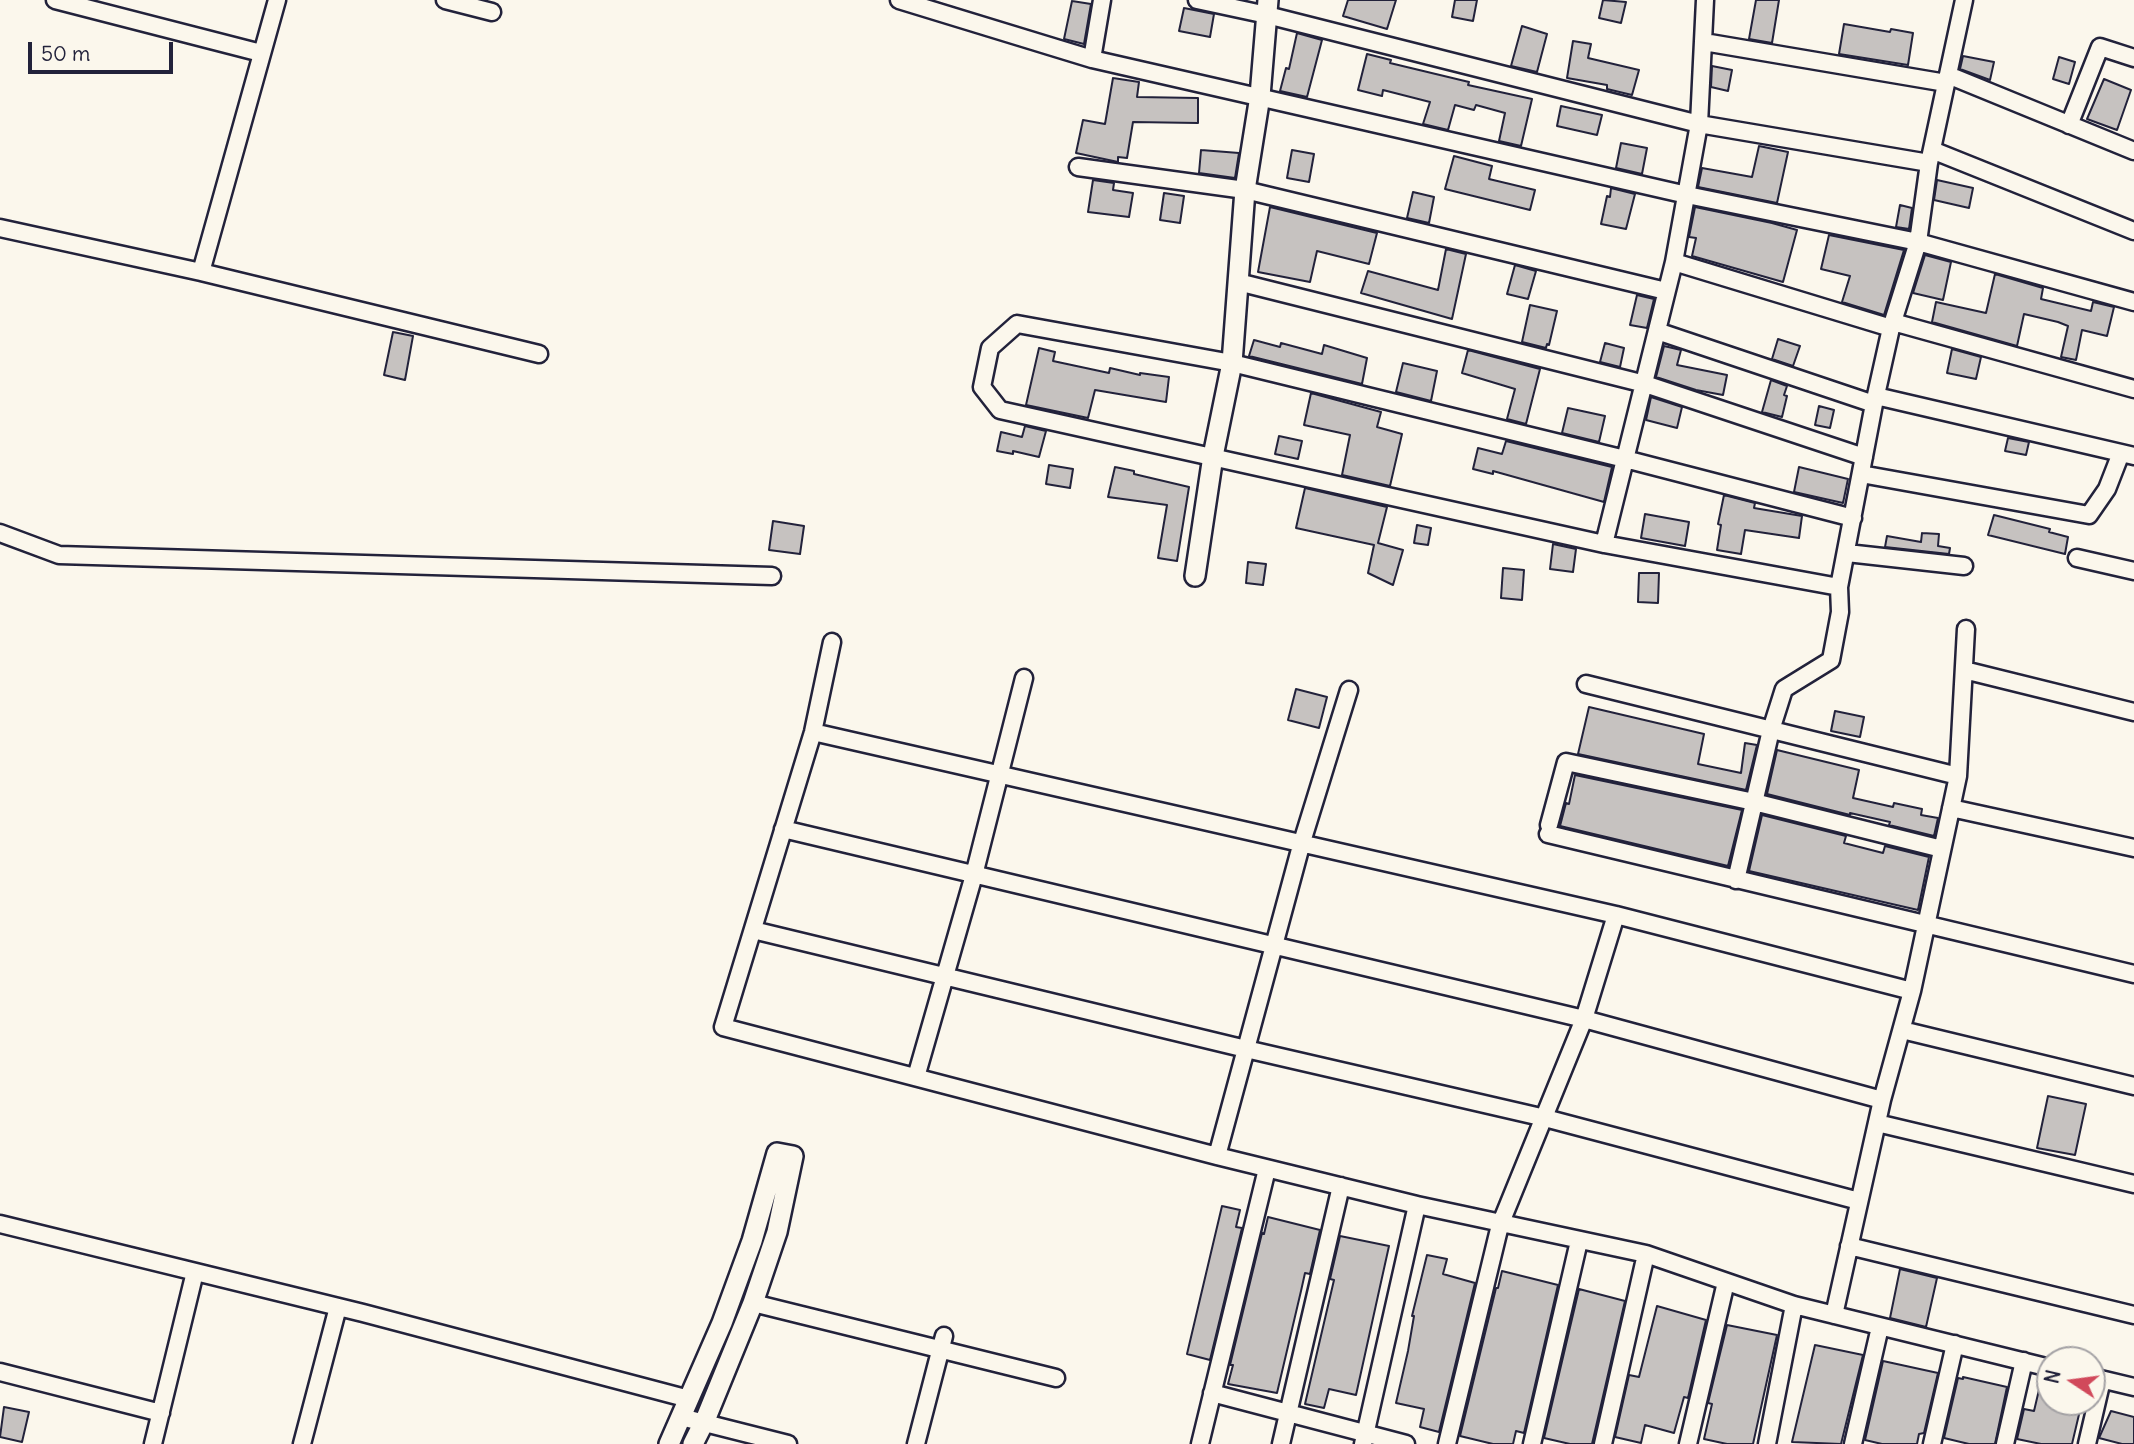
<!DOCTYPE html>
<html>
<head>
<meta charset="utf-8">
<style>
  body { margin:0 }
  #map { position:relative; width:2134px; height:1444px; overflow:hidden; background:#fbf7ec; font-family:Delius,sans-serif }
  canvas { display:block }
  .north { position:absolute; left:2036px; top:1346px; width:70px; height:70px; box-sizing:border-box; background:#fbf7ec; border:2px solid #a4a2a5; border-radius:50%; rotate:283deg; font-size:19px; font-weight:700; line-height:28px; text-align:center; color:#22223b }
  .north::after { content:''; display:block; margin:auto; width:24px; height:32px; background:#d1495b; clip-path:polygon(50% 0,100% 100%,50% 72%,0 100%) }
  .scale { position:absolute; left:28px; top:42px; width:145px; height:32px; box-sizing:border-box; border:4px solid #22223b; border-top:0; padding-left:9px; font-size:21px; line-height:24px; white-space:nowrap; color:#22223b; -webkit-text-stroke:5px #fbf7ec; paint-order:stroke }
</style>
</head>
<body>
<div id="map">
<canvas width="2134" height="1444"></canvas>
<div class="north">N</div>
<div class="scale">50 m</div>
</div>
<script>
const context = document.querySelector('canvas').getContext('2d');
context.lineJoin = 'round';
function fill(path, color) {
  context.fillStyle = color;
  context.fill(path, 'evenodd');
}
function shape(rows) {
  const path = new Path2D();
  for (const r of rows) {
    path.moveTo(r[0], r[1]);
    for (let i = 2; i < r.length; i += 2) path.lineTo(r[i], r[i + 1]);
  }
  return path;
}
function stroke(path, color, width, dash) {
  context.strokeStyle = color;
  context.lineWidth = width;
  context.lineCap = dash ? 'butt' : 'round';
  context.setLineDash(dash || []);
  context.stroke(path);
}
const building = shape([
  [1348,0,1396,0,1387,29,1343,16,1348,0],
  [1455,0,1477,0,1473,21,1452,17,1455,0],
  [1603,0,1626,2,1621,23,1599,18,1603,0],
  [1756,0,1779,0,1772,43,1749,39,1756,0],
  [1072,1,1091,4,1084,44,1064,39,1072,1],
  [1184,8,1214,14,1210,37,1179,31,1184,8],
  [1844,24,1890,32,1891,29,1913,33,1908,65,1839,54,1844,24],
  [1522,26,1547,34,1537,72,1511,66,1522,26],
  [1297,33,1322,40,1307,97,1280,91,1286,68,1289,69,1297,33],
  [1573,41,1591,44,1588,58,1639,70,1632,95,1607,89,1607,85,1567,78,1573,41],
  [1367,54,1391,60,1390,63,1469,82,1468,85,1532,99,1521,146,1499,141,1505,113,1476,105,1474,110,1455,105,1448,130,1423,124,1430,102,1383,90,1382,96,1358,90,1367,54],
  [1963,56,1994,62,1990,80,1960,69,1963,56],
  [2059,57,2075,62,2069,84,2053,79,2059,57],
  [1712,66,1732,70,1728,91,1711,87,1712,66],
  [1113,78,1139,82,1137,97,1198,98,1198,123,1133,122,1127,158,1118,157,1118,162,1076,153,1083,120,1105,124,1113,78],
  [2104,79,2131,90,2117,130,2087,119,2104,79],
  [1561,106,1602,115,1597,135,1557,126,1561,106],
  [1621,143,1647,148,1642,174,1616,168,1621,143],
  [1759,146,1788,152,1777,203,1698,187,1702,168,1752,177,1759,146],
  [1201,150,1239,153,1235,178,1199,173,1201,150],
  [1292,150,1314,154,1309,182,1287,178,1292,150],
  [1454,156,1492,166,1489,179,1535,190,1530,210,1445,189,1454,156],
  [1093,180,1114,183,1113,190,1133,193,1129,217,1088,212,1093,180],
  [1937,180,1973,188,1969,208,1934,200,1937,180],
  [1611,188,1635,194,1626,229,1601,224,1607,196,1610,197,1611,188],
  [1413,192,1434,197,1429,223,1407,218,1413,192],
  [1164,193,1184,196,1180,223,1160,220,1164,193],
  [1900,205,1912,208,1909,229,1896,227,1900,205],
  [1270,207,1377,233,1369,264,1317,251,1310,282,1258,272,1270,207],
  [1695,207,1772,223,1797,230,1783,282,1692,256,1696,238,1689,237,1695,207],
  [1829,235,1904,250,1884,315,1842,302,1850,276,1821,269,1829,235],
  [1446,249,1466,254,1452,319,1361,293,1368,271,1438,290,1446,249],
  [1925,255,1951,262,1943,300,1913,293,1925,255],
  [1515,265,1536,271,1528,299,1507,294,1515,265],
  [1995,274,2043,288,2041,299,2091,311,2093,302,2114,307,2107,336,2082,330,2076,360,2061,357,2068,326,2058,322,2024,314,2017,346,1932,322,1936,302,1986,313,1995,274],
  [1637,295,1654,299,1647,328,1630,325,1637,295],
  [1530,305,1557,311,1549,345,1547,344,1546,348,1522,342,1530,305],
  [393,332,413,336,405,380,384,375,393,332],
  [1778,339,1800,346,1793,366,1772,359,1778,339],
  [1254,340,1280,347,1281,343,1322,354,1324,345,1367,358,1362,384,1249,356,1254,340],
  [1605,343,1624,348,1620,367,1600,362,1605,343],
  [1664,346,1681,350,1677,365,1727,375,1723,395,1696,390,1656,377,1664,346],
  [1039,348,1055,352,1053,361,1109,373,1110,368,1140,375,1140,373,1169,377,1166,402,1095,390,1088,418,1026,405,1039,348],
  [1952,349,1981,357,1976,379,1947,373,1952,349],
  [1468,350,1540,369,1526,424,1507,419,1515,389,1462,373,1468,350],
  [1403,363,1437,371,1431,401,1396,392,1403,363],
  [1771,380,1787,386,1784,395,1787,396,1782,417,1762,412,1771,380],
  [1311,393,1381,412,1377,427,1402,434,1390,486,1342,475,1350,435,1304,425,1311,393],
  [1651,397,1682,407,1677,428,1646,420,1651,397],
  [1819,406,1834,410,1830,428,1815,425,1819,406],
  [1568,408,1605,416,1599,442,1562,433,1568,408],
  [1025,426,1046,431,1039,457,1013,451,1013,454,997,451,1001,432,1022,437,1025,426],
  [1279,436,1302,441,1298,459,1275,454,1279,436],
  [2008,438,2029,442,2026,455,2005,451,2008,438],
  [1506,441,1612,467,1604,502,1493,471,1493,474,1473,469,1478,448,1502,454,1506,441],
  [1049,465,1073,469,1070,488,1046,484,1049,465],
  [1115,467,1134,471,1134,474,1189,487,1177,561,1158,558,1167,505,1108,497,1115,467],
  [1799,467,1848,479,1843,503,1794,492,1799,467],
  [1305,488,1387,507,1378,543,1403,550,1393,585,1368,573,1374,545,1296,528,1305,488],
  [1724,495,1755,503,1754,508,1802,516,1799,538,1745,530,1741,554,1717,550,1721,525,1718,524,1724,495],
  [1645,514,1689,522,1685,546,1641,538,1645,514],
  [1994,515,2050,529,2049,532,2068,537,2065,554,1988,535,1994,515],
  [773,521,804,526,800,554,769,550,773,521],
  [1417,525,1431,528,1428,545,1414,543,1417,525],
  [1922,533,1939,534,1938,546,1950,548,1949,554,1885,547,1887,536,1921,542,1922,533],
  [1553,544,1576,549,1573,572,1550,569,1553,544],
  [1248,562,1266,564,1263,585,1246,583,1248,562],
  [1503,568,1524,570,1522,600,1501,598,1503,568],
  [1639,573,1659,573,1658,603,1638,602,1639,573],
  [1296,689,1327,697,1319,728,1288,720,1296,689],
  [1589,707,1704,734,1698,764,1741,773,1745,743,1757,745,1746,790,1578,754,1589,707],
  [1835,711,1864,717,1860,737,1831,731,1835,711],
  [1777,750,1859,770,1853,798,1893,807,1894,803,1922,809,1921,815,1938,818,1934,836,1889,825,1890,822,1850,813,1850,815,1767,794,1777,750],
  [1575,775,1742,810,1728,866,1560,826,1566,803,1569,804,1575,775],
  [1762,815,1846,836,1844,843,1883,853,1885,846,1929,857,1918,910,1749,871,1762,815],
  [2048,1096,2086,1104,2075,1155,2037,1148,2048,1096],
  [1222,1206,1240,1210,1236,1227,1242,1228,1210,1360,1187,1354,1222,1206],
  [1268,1217,1320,1230,1310,1274,1305,1273,1301,1291,1277,1393,1228,1384,1233,1365,1230,1365,1262,1233,1264,1234,1268,1217],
  [1340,1236,1389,1246,1356,1395,1329,1389,1324,1408,1305,1404,1334,1280,1330,1279,1340,1236],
  [1427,1255,1447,1259,1443,1274,1475,1283,1439,1432,1420,1427,1424,1409,1396,1403,1408,1351,1414,1316,1412,1316,1427,1255],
  [1900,1269,1937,1278,1926,1327,1890,1318,1900,1269],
  [1502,1271,1558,1285,1524,1433,1516,1431,1513,1444,1493,1444,1460,1436,1496,1288,1498,1288,1502,1271],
  [1579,1289,1625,1301,1592,1444,1570,1444,1544,1438,1579,1289],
  [1657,1306,1706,1320,1688,1398,1684,1397,1674,1433,1645,1425,1641,1443,1615,1437,1629,1375,1639,1377,1657,1306],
  [1727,1325,1777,1335,1753,1444,1727,1444,1704,1439,1712,1404,1708,1403,1727,1325],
  [1815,1345,1863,1355,1841,1444,1792,1442,1815,1345],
  [1883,1361,1938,1373,1924,1433,1919,1434,1917,1444,1882,1444,1865,1440,1883,1361],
  [1963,1377,2007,1387,1995,1444,1969,1444,1944,1438,1958,1378,1963,1379,1963,1377],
  [2042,1377,2050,1378,2050,1402,2064,1402,2081,1406,2072,1444,2041,1444,2017,1439,2024,1409,2034,1411,2042,1377],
  [4,1407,29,1412,22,1442,0,1437,4,1407],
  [2111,1411,2134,1417,2134,1444,2122,1444,2099,1438,2111,1411]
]);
const minor = shape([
  [55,0,261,53],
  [445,0,492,12],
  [899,0,1092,59,1687,195,1918,242,2134,302],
  [1197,0,1267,15,1699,124,1705,0],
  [1704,42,1946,83],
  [1092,59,1102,0],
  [1948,75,2134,151],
  [2069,125,2100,47,2134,58],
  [1932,150,2134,231],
  [1078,167,1245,190,1666,291],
  [0,228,201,272,277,0],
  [1674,262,1891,328],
  [201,272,539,354],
  [1238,282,1645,384,1864,457],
  [1893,322,2134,389],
  [1657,331,1874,404],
  [1876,396,2134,456],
  [1861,474,2089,515,2107,489,2121,453],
  [0,533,59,555,772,576],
  [1604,544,1674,262,1699,124,1929,163],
  [1847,553,1964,566],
  [2077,558,2134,571],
  [1839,587,1604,544,1000,410,982,387,990,348,1017,324,1232,363,1625,459,1853,518],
  [832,642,813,732,723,1027,1217,1156,1417,1205],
  [1964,670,2134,712],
  [1586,684,1958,776],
  [813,732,1616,915,1912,991],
  [1951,808,2134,848],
  [1549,825,1566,762,1754,802,1942,849],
  [783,829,1584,1019,1882,1100],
  [1548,834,2134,974],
  [1736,880,1771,730,1784,689,1831,660,1840,612,1839,587,1874,404,1891,328,1918,242,1929,163,1964,0],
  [753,930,1246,1049,1545,1118,1859,1201],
  [1902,1030,2134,1086],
  [916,1077,974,875,1024,678],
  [1877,1123,2134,1184],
  [1217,1156,1302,842,1349,690],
  [0,1224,363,1313,689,1399],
  [1849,1246,2134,1315],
  [753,1303,1056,1378],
  [1834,1315,1882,1100,1912,991,1958,776,1966,629],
  [0,1372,161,1413],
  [2092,1377,2134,1387],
  [1212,1393,1406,1444],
  [681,1417,788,1444],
  [153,1444,195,1272],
  [302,1444,338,1307],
  [916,1444,944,1336],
  [1200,1444,1267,1169],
  [1281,1444,1341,1186],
  [1363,1444,1417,1205,1646,1254,1794,1305,2050,1368],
  [1447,1444,1500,1225,1584,1019,1616,915],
  [1532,1444,1579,1241],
  [1603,1444,1646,1254],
  [1688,1444,1726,1282],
  [1767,1444,1794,1305],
  [1853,1444,1880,1327],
  [1932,1444,1955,1344],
  [2005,1444,2024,1361],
  [2087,1444,2102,1380]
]);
const tertiary = shape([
  [1195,576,1213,456,1232,363,1245,190,1260,96,1268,0],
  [669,1444,722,1323,752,1241,777,1153,793,1156,777,1232,753,1303,706,1418,693,1444]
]);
fill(building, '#c6c2c0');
stroke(building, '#22223b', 2);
stroke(minor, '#22223b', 21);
stroke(tertiary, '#22223b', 24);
stroke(minor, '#fbf7ec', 16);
stroke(tertiary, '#fbf7ec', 19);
</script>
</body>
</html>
